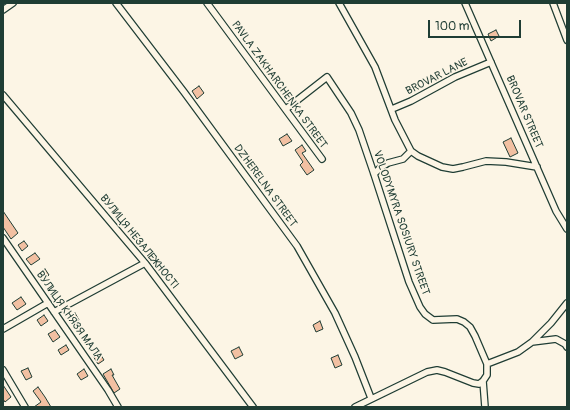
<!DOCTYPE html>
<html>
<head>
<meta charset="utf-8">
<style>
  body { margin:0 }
  #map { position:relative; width:570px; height:410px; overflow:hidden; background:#fcf5e5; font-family:Pangolin,sans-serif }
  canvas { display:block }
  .frame { position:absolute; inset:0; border:4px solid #1f3d34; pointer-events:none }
  .scale { position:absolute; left:428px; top:20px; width:93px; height:18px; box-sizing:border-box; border:2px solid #1f3d34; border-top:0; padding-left:5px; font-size:12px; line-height:14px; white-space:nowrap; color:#1f3d34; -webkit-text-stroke:3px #fcf5e5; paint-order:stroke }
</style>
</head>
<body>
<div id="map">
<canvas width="570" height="410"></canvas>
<div class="frame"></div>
<div class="scale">100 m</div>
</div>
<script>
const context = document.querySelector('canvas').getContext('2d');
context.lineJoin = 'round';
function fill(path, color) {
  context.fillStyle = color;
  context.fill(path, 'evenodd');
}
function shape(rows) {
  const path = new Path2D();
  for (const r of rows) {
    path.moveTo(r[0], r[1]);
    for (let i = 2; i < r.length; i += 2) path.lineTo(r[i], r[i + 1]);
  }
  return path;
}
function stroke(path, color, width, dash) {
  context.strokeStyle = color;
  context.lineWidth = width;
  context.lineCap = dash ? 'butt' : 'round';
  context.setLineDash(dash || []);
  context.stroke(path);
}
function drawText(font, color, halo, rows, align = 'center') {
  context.font = font + ' Pangolin,sans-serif';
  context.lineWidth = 3;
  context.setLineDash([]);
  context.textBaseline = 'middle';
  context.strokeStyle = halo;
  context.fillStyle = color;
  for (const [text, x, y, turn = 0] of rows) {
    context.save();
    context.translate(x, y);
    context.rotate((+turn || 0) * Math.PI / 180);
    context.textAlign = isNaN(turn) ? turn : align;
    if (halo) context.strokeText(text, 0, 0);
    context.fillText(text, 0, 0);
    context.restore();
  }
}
const building = shape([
  [496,30,499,36,491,41,488,34,496,30],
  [199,86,204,93,197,99,192,91,199,86],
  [287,134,292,141,283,146,279,139,287,134],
  [511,138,518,153,510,157,503,142,511,138],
  [302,145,306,151,302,153,314,170,307,175,300,165,303,162,295,150,302,145],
  [3,211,18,233,11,239,3,227,3,211],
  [24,241,28,246,22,251,18,245,24,241],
  [35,253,40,259,31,265,26,259,35,253],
  [45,269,49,275,42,280,38,274,45,269],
  [21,297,26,304,17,310,12,303,21,297],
  [75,313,79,320,72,324,68,317,75,313],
  [44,315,48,321,41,326,37,320,44,315],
  [320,321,323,329,316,332,313,325,320,321],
  [55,330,60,337,53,342,48,334,55,330],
  [66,345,69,350,61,355,58,350,66,345],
  [239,347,243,355,235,359,231,351,239,347],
  [99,352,104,360,98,364,93,356,99,352],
  [338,355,342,365,335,368,331,358,338,355],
  [28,368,32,377,26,380,21,371,28,368],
  [84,369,88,376,81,380,77,374,84,369],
  [111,369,114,375,112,375,120,389,114,393,103,374,111,369],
  [3,385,11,397,5,402,3,399,3,385],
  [38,387,45,397,51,407,34,407,41,402,33,391,38,387]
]);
const street = shape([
  [116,3,184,92,297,246,335,313,355,357,371,398],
  [207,3,322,159],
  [339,3,375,67,395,120,411,151,418,156,442,167,453,169,463,167,486,161,506,162,537,167],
  [465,3,556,211,567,229],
  [553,3,567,40],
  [3,10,13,3],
  [3,95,145,263,253,407],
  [286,109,327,77,351,113,359,130,374,174,409,282,420,307,425,314,433,320,457,319,464,322,470,327,475,336,487,364,518,352,532,342],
  [392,109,411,101,455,77,491,62],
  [374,174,380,168,388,163,403,159,411,151],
  [3,238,108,390,118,407],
  [567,303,551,323,532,342,556,339,565,344,567,347],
  [54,312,145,263],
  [3,329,48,303],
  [3,370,25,407],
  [483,381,485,407],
  [355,407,427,372,437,370,445,372,473,383,479,384,483,381,487,375,487,364]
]);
const streetNames = [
  ["BROVAR LANE",437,77,-27],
  ["PAVLA ZAKHARCHENKA STREET",279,85,54],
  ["BROVAR STREET",524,112,67],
  ["DZHERELNA STREET",265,186,54],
  ["VOLODYMYRA SOSIURY STREET",401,223,71],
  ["ВУЛИЦЯ НЕЗАЛЕЖНОСТІ",139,242,51],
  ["ВУЛИЦЯ КНЯЗЯ МАЛА",69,316,55]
];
fill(building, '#f2c0a2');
stroke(building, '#1f3d34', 1);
stroke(street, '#1f3d34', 8);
stroke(street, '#fcf5e5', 5.5);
drawText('11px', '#1f3d34', '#fcf5e5', streetNames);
</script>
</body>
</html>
